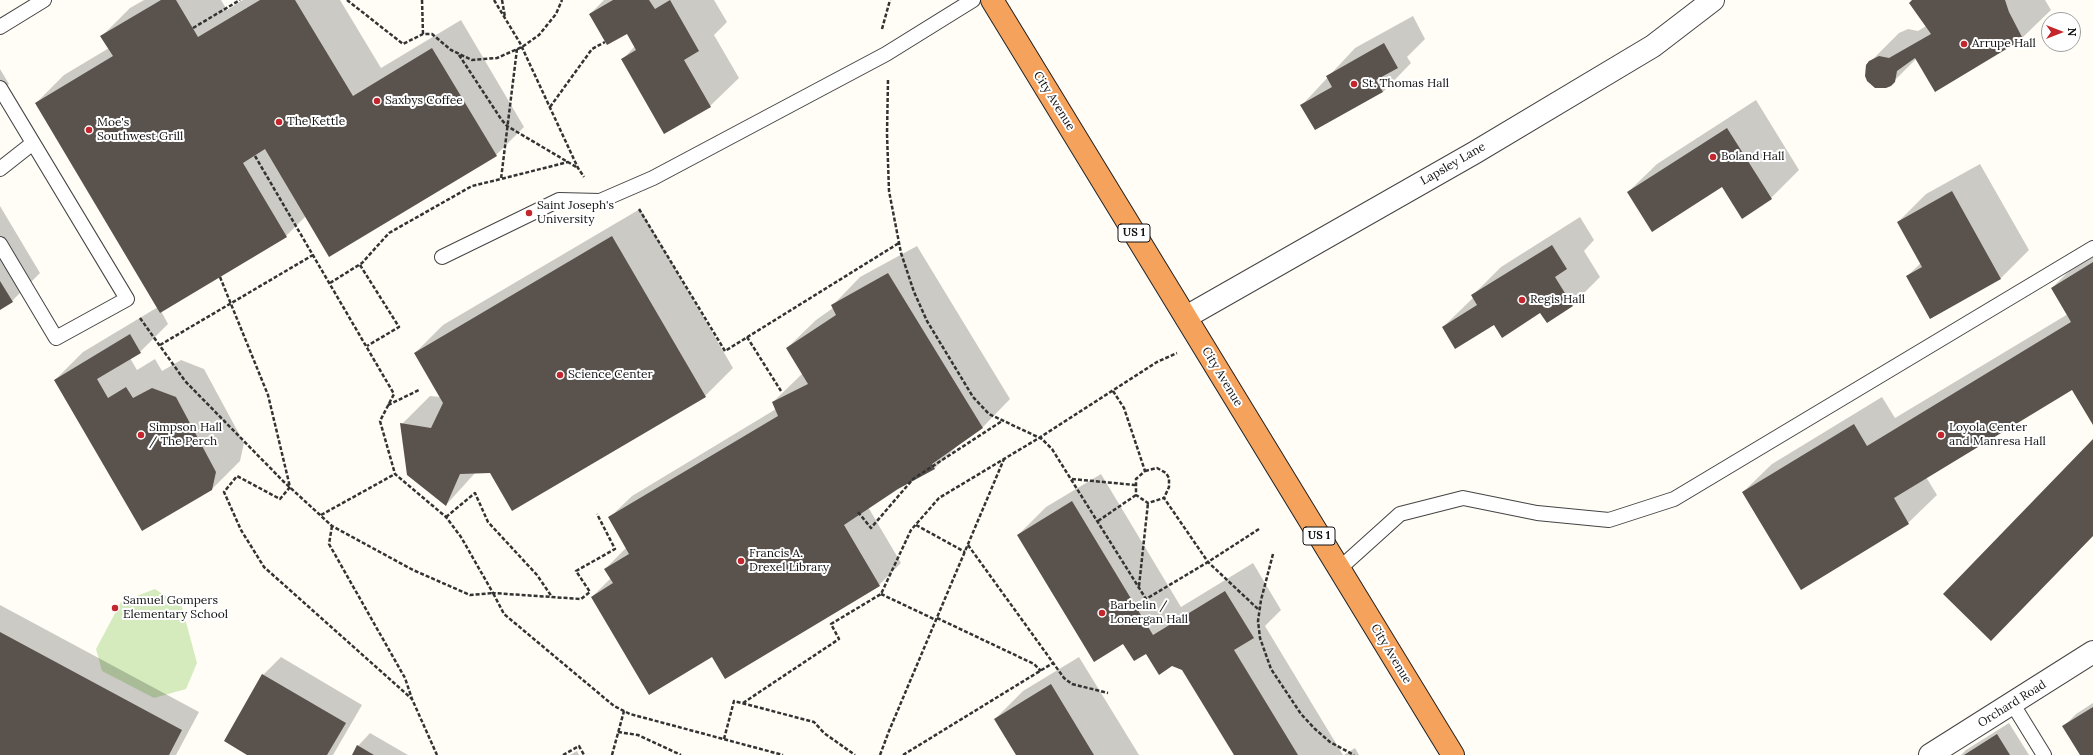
<!DOCTYPE html>
<html>
<head>
<meta charset="utf-8">
<style>
  body { margin:0 }
  #map { position:relative; width:2093px; height:755px; overflow:hidden; background:#fffdf5; font-family:Lora,serif }
  canvas { display:block }
  .north { position:absolute; left:2041px; top:12px; width:40px; height:40px; box-sizing:border-box; background:#fff; border:1px solid #a0a0a0; border-radius:50%; rotate:90deg; font-size:11px; font-weight:700; line-height:16px; text-align:center; color:#111 }
  .north::after { content:''; display:block; margin:auto; width:14px; height:18px; background:#c4262e; clip-path:polygon(50% 0,100% 100%,50% 72%,0 100%) }
</style>
</head>
<body>
<div id="map">
<canvas width="2093" height="755"></canvas>
<div class="north">N</div>
</div>
<script>
const context = document.querySelector('canvas').getContext('2d');
context.lineJoin = 'round';
function fill(path, color) {
  context.fillStyle = color;
  context.fill(path, 'evenodd');
}
function shape(rows) {
  const path = new Path2D();
  for (const r of rows) {
    path.moveTo(r[0], r[1]);
    for (let i = 2; i < r.length; i += 2) path.lineTo(r[i], r[i + 1]);
  }
  return path;
}
function stroke(path, color, width, dash) {
  context.strokeStyle = color;
  context.lineWidth = width;
  context.lineCap = dash ? 'butt' : 'round';
  context.setLineDash(dash || []);
  context.stroke(path);
}
function drawText(font, color, halo, rows, align = 'center') {
  context.font = font + ' Lora,serif';
  context.lineWidth = 4;
  context.setLineDash([]);
  context.textBaseline = 'middle';
  context.strokeStyle = halo;
  context.fillStyle = color;
  for (const [text, x, y, turn = 0] of rows) {
    context.save();
    context.translate(x, y);
    context.rotate((+turn || 0) * Math.PI / 180);
    context.textAlign = isNaN(turn) ? turn : align;
    if (halo) context.strokeText(text, 0, 0);
    context.fillText(text, 0, 0);
    context.restore();
  }
}
const green = shape([
  [155,589,182,607,197,663,186,689,154,698,102,671,96,649,121,602]
]);
const shadow = shape([
  [144,0,221,0,227,10,243,0,340,0,381,68,461,20,524,127,496,155,306,216,286,236,161,311,168,324,140,352,130,358,137,370,155,359,162,371,181,360,204,369,244,443,240,461,212,489,55,380,83,352,158,307,36,103,64,75,109,48,102,36,130,8],
  [604,0,714,0,727,22,714,35,739,78,710,106,623,59,635,46,627,32,590,14],
  [1913,0,2045,0,2051,10,2022,38,1916,59,1894,81,1870,62,1899,33,1908,29,1918,31,1926,26],
  [1413,16,1425,39,1407,57,1411,63,1383,92,1302,105,1355,48],
  [0,69,9,84,0,92],
  [1756,100,1799,170,1771,198,1722,186,1628,192,1657,164],
  [1980,164,2029,250,2001,278,1931,318,1907,276,1921,263,1898,222,1926,194],
  [0,206,40,273,12,301,0,309],
  [640,209,733,368,705,396,490,472,476,472,446,505,402,424,430,396,440,397,415,353,443,325],
  [1580,217,1594,240,1584,251,1600,277,1572,305,1494,324,1443,327,1474,297,1473,295,1501,267],
  [917,246,1010,399,982,428,959,444,934,469,897,488,868,507,901,563,879,585,712,656,592,597,611,578,605,569,627,547,609,518,632,496,776,409,773,402,803,373,787,348,816,320,833,308,832,306,860,277],
  [2093,252,2093,423,2072,389,1926,477,1937,495,1908,523,1801,588,1743,492,1772,464,1882,397,1895,418,2068,314,2052,288,2080,260],
  [1101,474,1181,607,1253,563,1281,610,1265,626,1343,755,1235,755,1183,669,1123,643,1018,535,1046,507],
  [0,605,199,712,176,755,0,754],
  [281,657,362,705,333,755,249,755,263,675],
  [1079,657,1139,755,1017,755,995,719,1023,691],
  [2093,703,2093,755,2081,755,2064,726,2076,714],
  [2009,723,2029,755,1961,755,1966,750],
  [370,733,408,755,353,755,358,746],
  [1355,748,1359,755,1344,755],
  [577,751,579,755,570,755]
]);
const building = shape([
  [161,0,176,0,198,37,260,0,295,0,353,96,432,48,497,156,329,257,265,149,243,163,287,237,160,313,35,103,113,56,100,36],
  [613,0,649,0,655,9,670,0,699,51,684,60,711,107,664,134,621,59,636,50,627,34,607,45,589,14],
  [1912,0,2005,0,2009,12,2023,39,1935,92,1915,58,1897,71,1895,82,1891,86,1886,88,1875,88,1867,81,1865,76,1866,65,1869,61,1879,56,1889,58,1931,34,1909,3],
  [1384,43,1398,68,1376,80,1383,92,1315,130,1300,105,1332,87,1326,76],
  [1727,128,1772,199,1742,219,1722,187,1652,232,1627,192],
  [1952,191,2001,279,1930,319,1906,276,1922,267,1897,222],
  [612,236,706,397,512,511,490,473,460,474,446,506,407,475,400,423,431,428,443,403,414,353],
  [1552,245,1567,269,1555,277,1573,306,1547,323,1540,313,1502,338,1494,325,1455,349,1442,327,1477,305,1471,295],
  [2093,262,2093,425,2072,390,1894,498,1909,524,1801,590,1742,492,1854,424,1867,446,2071,322,2051,288],
  [888,273,983,428,932,464,935,469,898,489,844,525,880,586,725,679,712,657,649,695,591,597,613,583,604,569,629,554,608,517,778,416,772,402,808,384,786,348,836,315,831,305],
  [0,281,13,302,0,310],
  [130,334,141,353,97,379,108,398,126,387,133,398,152,388,176,397,216,472,212,490,142,531,54,380],
  [2093,439,2093,536,1991,641,1943,594],
  [1072,501,1153,635,1225,591,1254,638,1234,650,1298,755,1234,755,1182,670,1172,666,1159,675,1146,654,1134,661,1123,644,1094,662,1017,535],
  [0,632,182,730,169,755,0,755],
  [262,674,346,723,327,755,247,755,224,741],
  [1051,684,1094,755,1016,755,994,719],
  [2093,707,2093,755,2080,755,2062,726],
  [1997,734,2010,755,1964,755],
  [357,745,374,755,352,755]
]);
const path = shape([
  [347,0,403,44,423,34,432,34,451,50,472,60,497,58,522,47,539,35,556,14,562,0],
  [422,0,423,34],
  [494,0,520,43,578,168,584,177],
  [502,0,505,17],
  [193,28,240,0],
  [882,29,890,0],
  [517,49,501,179,568,162],
  [459,55,501,119,507,126,578,168],
  [888,80,887,134,889,191,901,253,914,292,927,321,973,397,989,414,1042,439,1052,449,1146,599,1208,562,1259,529],
  [550,107,592,49,605,42],
  [255,156,394,394,380,421,395,474,446,517,461,537,493,593,581,599,590,592,576,571,615,549,597,514],
  [639,209,725,351,899,243],
  [360,265,399,327,367,346],
  [220,277,268,395,290,487,280,499,237,476,224,492,241,530,264,567,412,699,437,755],
  [330,283,362,263,389,233,472,186,501,179],
  [140,318,185,381,283,481,332,526,413,570,470,595,493,593,504,614,614,706,630,714,783,755],
  [747,337,781,391],
  [160,345,313,255],
  [1113,391,1124,408,1145,471,1136,479,1136,495,1148,503,1164,498,1208,562,1259,610],
  [388,405,419,390],
  [1145,471,1157,468,1166,473,1169,478,1169,487,1164,498],
  [1072,479,1135,485],
  [858,512,871,528,913,479,1002,421],
  [321,515,395,474],
  [446,517,475,493,488,522,537,575,552,597],
  [1098,521,1136,495],
  [916,525,965,552],
  [332,526,329,544,405,678,412,699],
  [968,545,1064,678,1072,684,1108,693],
  [1273,554,1261,600,1258,621,1260,638,1271,669,1301,714,1315,729,1330,742,1354,755],
  [1139,586,1148,503],
  [881,594,936,620],
  [937,618,1034,664,1041,671],
  [743,703,839,639,831,624,881,594,911,530,939,498,1039,438,1157,362,1177,353],
  [618,732,638,735,681,755],
  [724,739,734,701,814,722,824,733,855,755],
  [563,755,579,746,584,755],
  [612,755,624,711],
  [880,755,889,731,1004,459],
  [903,755,1053,663]
]);
const lane = shape([
  [0,27,44,0],
  [0,88,127,299,56,338,0,244],
  [0,169,33,143],
  [442,257,559,200,600,201,653,178,886,54,973,0],
  [1339,569,1400,514,1463,498,1537,513,1609,520,1674,499,2093,248],
  [2012,703,2044,755]
]);
const street = shape([
  [1186,317,1474,153,1653,46,1713,0],
  [1930,755,2093,652]
]);
const highway = shape([
  [992,0,1453,755]
]);
const markers = [
  [1964,44,4,"#c4262e"],
  [1354,84,4,"#c4262e"],
  [377,101,4,"#c4262e"],
  [279,122,4,"#c4262e"],
  [89,130,4,"#c4262e"],
  [1713,157,4,"#c4262e"],
  [529,213,4,"#c4262e"],
  [1522,300,4,"#c4262e"],
  [560,375,4,"#c4262e"],
  [141,435,4,"#c4262e"],
  [1941,435,4,"#c4262e"],
  [741,561,4,"#c4262e"],
  [115,608,4,"#c4262e"],
  [1102,613,4,"#c4262e"]
];
const shields = [
  [1134,233,32],
  [1319,536,32]
];
const shieldNames = [
  ["US 1",1134,233],
  ["US 1",1319,536]
];
const poiNames = [
  ["Arrupe Hall",1972,44],
  ["St. Thomas Hall",1362,84],
  ["Saxbys Coffee",385,101],
  ["The Kettle",287,122],
  ["Moe's",97,123],
  ["Southwest Grill",97,137],
  ["Boland Hall",1721,157],
  ["Saint Joseph's",537,206],
  ["University",537,220],
  ["Regis Hall",1530,300],
  ["Science Center",568,375],
  ["Simpson Hall",149,428],
  ["/ The Perch",149,442],
  ["Loyola Center",1949,428],
  ["and Manresa Hall",1949,442],
  ["Francis A.",749,554],
  ["Drexel Library",749,568],
  ["Samuel Gompers",123,601],
  ["Elementary School",123,615],
  ["Barbelin /",1110,606],
  ["Lonergan Hall",1110,620]
];
const streetNames = [
  ["City Avenue",1054,101,58],
  ["Lapsley Lane",1453,164,-30],
  ["City Avenue",1222,377,59],
  ["City Avenue",1391,654,59],
  ["Orchard Road",2012,704,-32]
];
fill(green, '#d5ebbd');
fill(shadow, '#0003');
fill(building, '#5a524d');
stroke(lane, '#444', 16);
stroke(street, '#444', 24);
stroke(highway, '#222', 24);
stroke(path, '#333', 2.5, [4, 2]);
stroke(lane, '#fff', 14);
stroke(street, '#fff', 22);
stroke(highway, '#f5a25d', 22);
for (const [x, y, r, color] of markers) {
  const dot = new Path2D();
  dot.arc(x, y, r, 0, 2 * Math.PI);
  context.fillStyle = color;
  context.fill(dot);
  stroke(dot, '#fff', 1.5);
}
for (const [x, y, w] of shields) {
  const box = new Path2D();
  box.roundRect(x - w / 2, y - 9, w, 18, 3);
  context.fillStyle = '#fff';
  context.fill(box);
  stroke(box, '#111', 1);
}
drawText('bold 11px', '#111', null, shieldNames);
drawText('12px', '#111', '#fff', poiNames, 'left');
drawText('12px', '#111', '#fff', streetNames);
</script>
</body>
</html>
